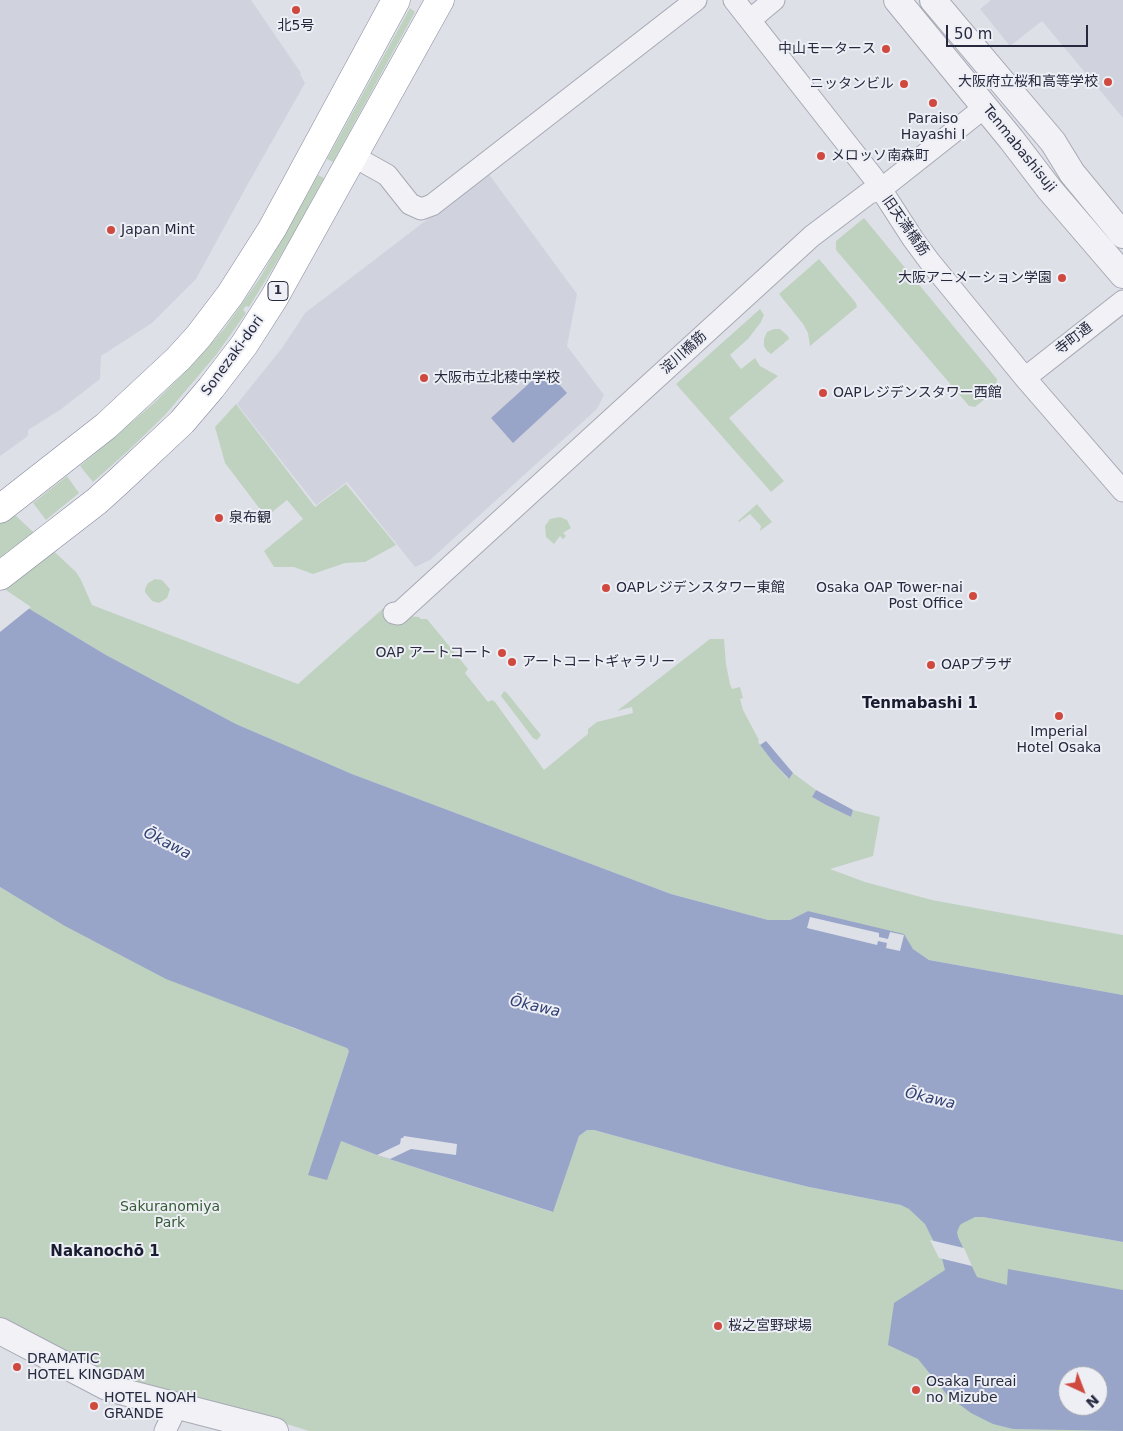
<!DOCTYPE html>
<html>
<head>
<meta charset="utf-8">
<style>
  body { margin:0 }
  #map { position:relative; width:1123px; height:1431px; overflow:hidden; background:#dee0e8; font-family:"DejaVu Sans",sans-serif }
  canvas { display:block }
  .north { position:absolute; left:1058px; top:1366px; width:50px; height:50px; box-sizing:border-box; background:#edeff5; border:1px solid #9ea0ac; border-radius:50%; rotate:137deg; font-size:14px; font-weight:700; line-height:20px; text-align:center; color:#272a3f }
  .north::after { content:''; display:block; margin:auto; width:18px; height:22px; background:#d0493f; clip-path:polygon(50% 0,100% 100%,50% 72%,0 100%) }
  .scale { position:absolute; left:946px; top:25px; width:142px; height:22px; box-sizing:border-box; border:2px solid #272a3f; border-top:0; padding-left:6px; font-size:15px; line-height:18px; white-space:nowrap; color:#272a3f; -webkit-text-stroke:4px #edeff5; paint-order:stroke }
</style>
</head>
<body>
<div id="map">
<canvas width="1123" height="1431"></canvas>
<div class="north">N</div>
<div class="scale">50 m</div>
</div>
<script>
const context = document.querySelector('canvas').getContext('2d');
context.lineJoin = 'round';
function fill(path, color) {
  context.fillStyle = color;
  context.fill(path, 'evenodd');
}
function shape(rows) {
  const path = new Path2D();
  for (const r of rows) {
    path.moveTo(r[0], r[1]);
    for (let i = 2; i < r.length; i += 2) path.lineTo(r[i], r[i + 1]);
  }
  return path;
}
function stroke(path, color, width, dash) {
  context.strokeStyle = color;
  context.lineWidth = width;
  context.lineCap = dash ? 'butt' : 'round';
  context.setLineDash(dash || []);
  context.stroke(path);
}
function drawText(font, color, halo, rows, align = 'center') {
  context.font = font + ' "DejaVu Sans","Noto Sans JP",sans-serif';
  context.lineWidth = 4;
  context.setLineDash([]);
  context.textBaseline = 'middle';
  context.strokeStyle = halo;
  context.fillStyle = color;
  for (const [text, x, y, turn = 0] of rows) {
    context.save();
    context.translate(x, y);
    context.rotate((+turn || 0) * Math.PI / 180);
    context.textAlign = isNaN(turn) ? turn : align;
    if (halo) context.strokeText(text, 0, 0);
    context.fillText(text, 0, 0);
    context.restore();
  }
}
const built = shape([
  [0,0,251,0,301,73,300,74,305,83,249,182,196,279,152,323,101,356,100,379,60,410,28,430,28,436,0,456],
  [991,0,1123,0,1123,118,1042,21,1010,46,980,9],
  [488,173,577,294,567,346,604,395,597,409,430,560,415,567,347,482,316,505,237,404,282,348,305,313]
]);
const green = shape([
  [410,8,415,12,333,162,327,159],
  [318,175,324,178,289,242,254,299,249,307,246,306,243,310,246,313,216,355,165,415,128,451,93,482,80,466,154,403,192,365,224,329,260,278],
  [864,218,997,379,996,390,975,407,969,406,836,250,836,241],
  [819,259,856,303,857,307,810,346,808,333,803,324,779,294],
  [760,309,764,315,761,322,748,339,730,355,741,369,755,358,760,366,778,376,729,418,784,481,771,492,676,384],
  [774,329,780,329,788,336,789,339,771,354,767,351,764,346,764,339,767,332],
  [236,404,315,507,346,484,396,545,365,562,345,563,313,574,294,567,274,567,264,551,303,519,287,500,266,517,225,463,215,427],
  [67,476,79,493,46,520,33,503],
  [0,501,76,572,81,580,92,605,298,684,387,605,402,622,408,616,419,617,421,619,427,619,468,669,465,673,488,702,492,700,495,702,544,770,584,737,588,734,588,729,597,722,633,713,632,707,617,711,710,639,724,639,726,664,730,684,732,689,740,687,743,698,740,699,743,710,759,740,758,741,760,745,773,762,788,779,793,773,816,790,812,797,826,805,851,817,853,810,880,817,873,856,830,869,865,882,932,900,1123,935,1123,995,929,960,913,949,904,935,808,911,790,920,768,920,671,894,352,774,236,724,106,655,28,608,0,588],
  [757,504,772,522,760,531,761,526,750,514,739,522,738,521],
  [560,517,567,520,571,528,563,533,566,536,563,539,560,536,554,544,546,537,545,526,550,519],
  [155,579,162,580,170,589,167,598,159,603,152,601,145,592,145,589,148,583],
  [504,691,507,693,541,735,537,740,533,738,501,696],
  [0,887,10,893,293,1028,346,1046,349,1051,321,1136,341,1141,377,1155,552,1212,579,1136,587,1130,594,1130,732,1168,809,1187,901,1205,983,1217,1123,1242,1123,1431,309,1431,277,1421,112,1378,0,1319],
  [1068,1376,1098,1376,1098,1406,1068,1406]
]);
const water = shape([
  [545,369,567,393,513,443,491,418],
  [0,588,28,608,106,655,236,724,352,774,671,894,768,920,790,920,808,911,904,934,913,949,929,960,1123,995,1123,1242,983,1217,975,1217,963,1223,960,1225,957,1232,958,1237,977,1277,1007,1285,1008,1269,1123,1290,1123,1431,1013,1429,993,1424,971,1413,948,1396,918,1359,888,1345,894,1303,945,1270,942,1258,925,1224,909,1209,901,1205,809,1187,732,1168,594,1130,587,1130,579,1136,553,1212,377,1155,341,1141,327,1180,308,1175,349,1051,347,1048,166,979,65,926,0,887],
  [1068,1376,1098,1376,1098,1406,1068,1406],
  [766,741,793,773,789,779,773,762,760,745],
  [816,790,853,810,851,817,826,805,812,797]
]);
const pier = shape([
  [0,586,31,607,0,632],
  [810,917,879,933,879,937,888,939,890,932,904,935,900,951,886,948,887,943,878,941,877,945,807,928],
  [404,1136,457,1144,456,1155,411,1149,390,1159,377,1155,400,1144,401,1138,403,1138],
  [930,1240,964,1248,972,1266,939,1258]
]);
const minor = shape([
  [734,0,873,177,913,239,930,262,1025,378,1123,491],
  [750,20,774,0],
  [353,156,387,175,410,204,421,209,432,205,696,0],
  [1025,378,1123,301],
  [394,613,398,614,812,236,869,193,880,190,985,107],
  [165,1431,177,1406]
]);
const tertiary = shape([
  [897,0,1011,139,1050,190,1123,275],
  [933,0,1053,142,1072,173,1123,235],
  [0,1331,105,1386,116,1390,275,1431]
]);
const trunk = shape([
  [0,509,106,426,178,359,198,337,230,295,272,229,396,0],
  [0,576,97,501,119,481,182,422,211,388,244,345,274,298,440,0]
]);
const markers = [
  [296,10,5,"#d0493f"],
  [886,49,5,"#d0493f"],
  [1108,82,5,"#d0493f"],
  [904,84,5,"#d0493f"],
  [933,103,5,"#d0493f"],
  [821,156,5,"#d0493f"],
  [111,230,5,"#d0493f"],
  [1062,278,5,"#d0493f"],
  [424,378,5,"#d0493f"],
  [823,393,5,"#d0493f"],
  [219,518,5,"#d0493f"],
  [606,588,5,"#d0493f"],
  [973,596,5,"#d0493f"],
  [502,653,5,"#d0493f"],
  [512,662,5,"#d0493f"],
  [931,665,5,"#d0493f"],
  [1059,716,5,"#d0493f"],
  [718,1326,5,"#d0493f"],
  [17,1367,5,"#d0493f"],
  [916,1390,5,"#d0493f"],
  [94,1406,5,"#d0493f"]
];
const shields = [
  [278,291,20]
];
const shieldNames = [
  ["1",278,291]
];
const poiNames = [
  ["北5号",296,26,"center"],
  ["中山モータース",876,49,"right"],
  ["大阪府立桜和高等学校",1098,82,"right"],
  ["ニッタンビル",894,84,"right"],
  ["Paraiso",933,119,"center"],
  ["Hayashi I",933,135,"center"],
  ["メロッソ南森町",831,156],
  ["Japan Mint",121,230],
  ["大阪アニメーション学園",1052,278,"right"],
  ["大阪市立北稜中学校",434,378],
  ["OAPレジデンスタワー西館",833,393],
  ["泉布観",229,518],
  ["OAPレジデンスタワー東館",616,588],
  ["Osaka OAP Tower-nai",963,588,"right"],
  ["Post Office",963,604,"right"],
  ["OAP アートコート",492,653,"right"],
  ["アートコートギャラリー",522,662],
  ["OAPプラザ",941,665],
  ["Imperial",1059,732,"center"],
  ["Hotel Osaka",1059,748,"center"],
  ["桜之宮野球場",728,1326],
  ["DRAMATIC",27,1359],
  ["HOTEL KINGDAM",27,1375],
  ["Osaka Fureai",926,1382],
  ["no Mizube",926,1398],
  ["HOTEL NOAH",104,1398],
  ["GRANDE",104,1414]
];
const streetNames = [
  ["Tenmabashisuji",1019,149,51],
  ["旧天満橋筋",905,226,55],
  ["寺町通",1074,339,-38],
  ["淀川橋筋",684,353,-42],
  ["Sonezaki-dori",233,356,-54]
];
const parkNames = [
  ["Sakuranomiya",170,1207],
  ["Park",170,1223]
];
const neighbourhoodNames = [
  ["Tenmabashi 1",920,704],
  ["Nakanochō 1",105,1252]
];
const waterNames = [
  ["Ōkawa",167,844,27],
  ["Ōkawa",535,1007,13],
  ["Ōkawa",930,1099,13]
];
fill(built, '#d0d2dd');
fill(green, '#bfd2bf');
fill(water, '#98a5c9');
fill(pier, '#dee0e8');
stroke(minor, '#a7a9b5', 23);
stroke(tertiary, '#a7a9b5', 28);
stroke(trunk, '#85899f', 29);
stroke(minor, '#f1f1f6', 21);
stroke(tertiary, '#f1f1f6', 26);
stroke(trunk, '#fff', 28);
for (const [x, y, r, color] of markers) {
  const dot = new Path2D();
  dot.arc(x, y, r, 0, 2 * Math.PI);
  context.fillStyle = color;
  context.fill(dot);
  stroke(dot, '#edeff5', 2);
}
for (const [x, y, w] of shields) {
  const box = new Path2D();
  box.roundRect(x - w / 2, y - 9.5, w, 19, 4);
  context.fillStyle = '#edeff5';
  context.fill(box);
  stroke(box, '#272a3f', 1);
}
drawText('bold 12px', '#272a3f', null, shieldNames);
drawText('14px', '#272a3f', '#edeff5', poiNames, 'left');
drawText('14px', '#272a3f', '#edeff5', streetNames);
drawText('14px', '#345b35', '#edeff5', parkNames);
drawText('bold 15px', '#191c30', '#edeff5', neighbourhoodNames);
drawText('italic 15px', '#303f73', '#edeff5', waterNames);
</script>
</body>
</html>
